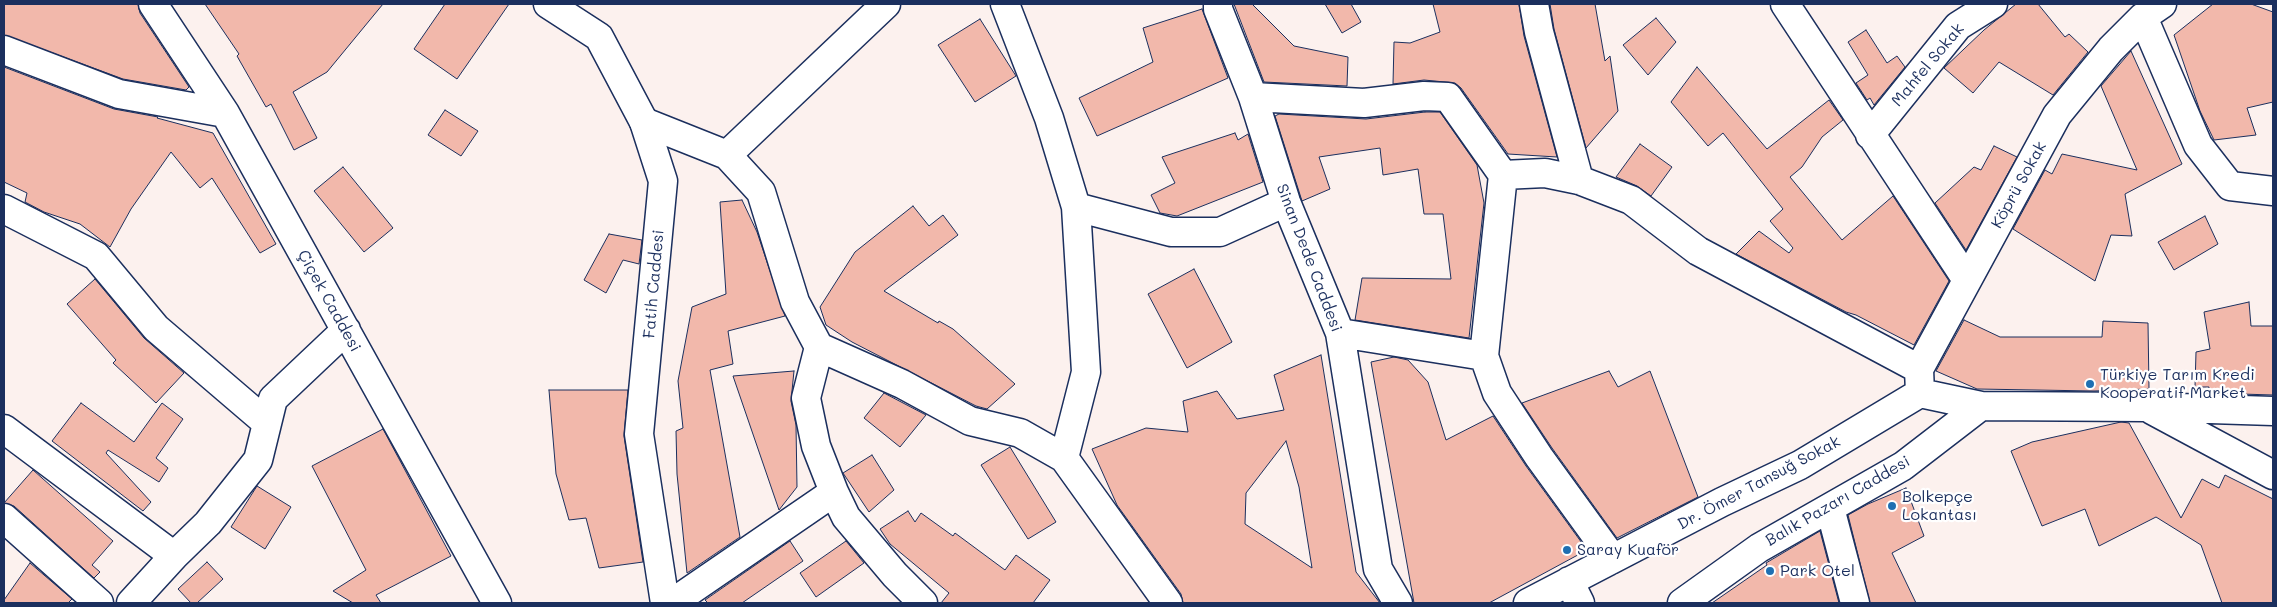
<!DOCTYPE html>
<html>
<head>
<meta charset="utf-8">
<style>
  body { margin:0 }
  #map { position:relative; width:2277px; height:607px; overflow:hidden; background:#fcf1ee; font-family:Mali,sans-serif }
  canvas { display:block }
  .frame { position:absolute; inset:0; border:5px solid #1b2f5e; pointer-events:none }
</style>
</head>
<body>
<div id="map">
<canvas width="2277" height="607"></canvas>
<div class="frame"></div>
</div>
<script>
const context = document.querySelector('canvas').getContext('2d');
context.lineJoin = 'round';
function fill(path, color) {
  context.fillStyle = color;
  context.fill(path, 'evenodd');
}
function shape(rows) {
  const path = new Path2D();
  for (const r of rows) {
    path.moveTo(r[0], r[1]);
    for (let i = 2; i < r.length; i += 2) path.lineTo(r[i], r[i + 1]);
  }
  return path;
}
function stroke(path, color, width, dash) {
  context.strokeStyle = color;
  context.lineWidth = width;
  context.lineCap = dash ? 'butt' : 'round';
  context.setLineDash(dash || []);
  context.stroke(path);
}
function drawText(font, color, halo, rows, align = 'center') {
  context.font = font + ' Mali,sans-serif';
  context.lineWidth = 4.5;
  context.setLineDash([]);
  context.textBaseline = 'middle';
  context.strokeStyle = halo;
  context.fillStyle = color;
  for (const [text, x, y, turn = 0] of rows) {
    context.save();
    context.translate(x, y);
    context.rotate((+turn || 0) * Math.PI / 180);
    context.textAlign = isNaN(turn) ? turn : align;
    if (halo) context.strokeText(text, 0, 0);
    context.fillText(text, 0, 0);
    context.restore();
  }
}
const building = shape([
  [4,4,138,4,140,13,189,87,186,90,123,79,4,35,4,4],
  [205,4,383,4,327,72,293,92,317,138,294,150,271,104,266,107,237,56,239,54,205,4],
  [445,4,509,4,457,79,414,49,445,4],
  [1234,4,1252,4,1294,46,1348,57,1347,86,1264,82,1234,4],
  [1325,4,1351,4,1361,22,1342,33,1325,4],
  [1433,4,1519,4,1524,36,1557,157,1508,154,1461,88,1455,83,1424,80,1393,84,1394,42,1410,43,1440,32,1433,4],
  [1550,4,1595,4,1605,61,1610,56,1618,111,1586,148,1554,29,1550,4],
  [2016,4,2038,4,2065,37,2069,34,2088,52,2053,95,1999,62,1973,93,1944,68,1984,30,2016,4],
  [2213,4,2251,4,2273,12,2273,102,2247,108,2256,135,2214,140,2200,111,2174,35,2213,4],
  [1202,9,1228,78,1097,136,1079,98,1153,62,1143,28,1202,9],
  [1656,18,1676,42,1648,75,1623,45,1656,18],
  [980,19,1016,76,975,102,938,45,980,19],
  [1866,30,1887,63,1897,56,1905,67,1874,105,1870,98,1867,100,1856,83,1868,75,1848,42,1866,30],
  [2131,51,2182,164,2125,194,2132,236,2111,235,2095,281,2013,229,2045,170,2052,174,2062,154,2137,170,2101,86,2131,51],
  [4,67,114,109,158,117,157,118,213,133,276,244,260,253,212,178,200,188,171,152,131,209,110,247,80,224,44,212,25,202,27,193,4,182,4,67],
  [1697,67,1767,149,1829,100,1843,120,1822,137,1802,167,1790,177,1842,240,1893,196,1949,281,1914,345,1856,315,1846,312,1736,254,1759,231,1789,253,1793,248,1770,221,1783,209,1723,133,1708,146,1671,102,1697,67],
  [445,110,478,131,461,156,428,135,445,110],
  [1425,112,1440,112,1477,165,1484,203,1469,338,1355,320,1362,278,1451,279,1443,214,1424,214,1418,169,1383,175,1380,148,1319,157,1330,189,1302,201,1275,116,1279,114,1366,119,1425,112],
  [1235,133,1238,140,1248,134,1263,182,1177,216,1160,213,1151,195,1175,183,1162,157,1235,133],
  [1640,144,1672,167,1651,196,1637,186,1616,177,1640,144],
  [1994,146,2017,157,1966,250,1935,203,1974,167,1981,170,1994,146],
  [343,167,393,228,364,252,314,191,343,167],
  [742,200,757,232,785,316,728,331,733,364,710,370,740,537,687,573,677,474,676,431,683,428,678,381,692,307,726,294,720,202,742,200],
  [913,206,929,226,943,215,958,235,884,291,938,323,939,321,953,329,1015,384,987,409,976,406,852,342,826,325,820,307,855,252,913,206],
  [2205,216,2218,244,2174,270,2158,242,2205,216],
  [609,234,642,240,639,264,623,260,606,293,584,280,609,234],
  [1194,269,1232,342,1187,368,1148,294,1194,269],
  [95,279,144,338,184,373,156,403,113,363,116,360,67,304,95,279],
  [2249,302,2251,326,2273,326,2273,395,2209,393,2209,387,2195,387,2196,352,2210,349,2204,312,2249,302],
  [1964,320,2000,337,2102,337,2103,321,2148,323,2149,389,2094,391,1977,389,1936,371,1964,320],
  [1321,355,1356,572,1380,603,1183,603,1181,594,1117,505,1092,449,1146,428,1188,432,1183,401,1217,391,1237,419,1284,410,1274,375,1321,355],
  [1286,441,1299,487,1312,568,1245,524,1246,493,1286,441],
  [1394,357,1408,360,1428,382,1446,440,1493,416,1526,466,1587,550,1489,603,1414,603,1371,362,1394,357],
  [794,371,791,401,796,425,797,487,779,510,733,376,794,371],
  [1609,371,1618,387,1650,371,1698,497,1617,538,1552,448,1522,403,1609,371],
  [549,390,628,390,624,436,643,562,599,568,586,518,569,520,556,474,549,390],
  [884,393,926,415,900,447,864,418,884,393],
  [81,403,134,442,162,403,183,419,156,458,168,468,159,482,108,450,106,453,151,502,143,511,52,441,81,403],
  [2121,422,2129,423,2181,518,2202,479,2219,488,2225,475,2273,499,2273,603,2222,603,2201,545,2156,517,2099,546,2085,509,2042,526,2011,451,2032,442,2121,422],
  [383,429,451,556,376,595,381,603,353,603,333,591,366,570,312,466,383,429],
  [1010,447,1056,522,1028,539,981,465,1010,447],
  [872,455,894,490,869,512,843,473,872,455],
  [33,470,113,541,92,565,100,572,94,578,14,506,4,503,33,470],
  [257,486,291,507,265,549,231,527,257,486],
  [1906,488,1924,536,1892,553,1916,603,1870,603,1848,515,1868,504,1906,488],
  [908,511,915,522,921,513,953,536,955,533,1005,570,1016,555,1050,580,1033,603,941,603,949,593,890,544,880,529,908,511],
  [1820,531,1839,603,1712,603,1767,565,1766,563,1820,531],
  [790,541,803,561,742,603,708,603,705,600,790,541],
  [846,541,864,563,816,597,800,573,846,541],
  [207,562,223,579,197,603,191,603,178,589,207,562],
  [30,563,72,599,68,603,4,603,4,600,30,563]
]);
const minor = shape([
  [153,4,225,113,497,603],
  [1005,4,1049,118,1076,207,1086,372,1064,458],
  [1218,4,1218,9,1253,97,1286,202,1340,333,1378,569,1398,603],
  [1534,4,1539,32,1579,180],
  [1785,4,1967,280],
  [2143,17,2198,145,2230,186,2273,191],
  [4,50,119,94,225,113],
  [1253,97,1364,103,1424,96,1448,97,1503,175,1545,173,1579,180,1631,200,1698,251,1919,369],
  [644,122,727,155,761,192,795,302,819,347,902,384,970,421,1020,433,1064,458,1168,603],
  [1870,135,1958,26,1993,4],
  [727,155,886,4],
  [1503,175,1484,356,1497,393,1539,457,1613,559],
  [1076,207,1171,232,1220,232,1286,202],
  [4,209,96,256,156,328,267,423],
  [1340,333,1484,356],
  [819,347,806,398,816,446,834,492,846,517,895,575,923,603],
  [1920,393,1919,369,2057,115,2111,49,2143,17,2162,4],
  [1920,393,1981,406],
  [2152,410,2273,475],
  [4,429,174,556],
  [1830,508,1855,603],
  [4,518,99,603],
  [1569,581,1580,603],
  [131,603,174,556,208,523,258,460,273,399,346,330],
  [672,603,834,492],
  [1528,603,1722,502,1800,465,1920,393],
  [1682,603,1759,548,1903,466,1981,406,2147,407,2273,411]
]);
const major = shape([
  [548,4,599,37,644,122,663,181,639,434,665,603]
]);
const markers = [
  [2090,384,5,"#1f6fb2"],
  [1892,506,5,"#1f6fb2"],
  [1567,550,5,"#1f6fb2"],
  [1770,571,5,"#1f6fb2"]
];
const streetNames = [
  ["Mahfel Sokak",1928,65,-50],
  ["Köprü Sokak",2019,185,-61],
  ["Sinan Dede Caddesi",1309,258,69],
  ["Fatih Caddesi",654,284,-85],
  ["Çiçek Caddesi",329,301,61],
  ["Dr. Ömer Tansuğ Sokak",1759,483,-28],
  ["Balık Pazarı Caddesi",1838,501,-30]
];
const poiNames = [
  ["Türkiye Tarım Kredi",2100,375],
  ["Kooperatif Market",2100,393],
  ["Bolkepçe",1902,497],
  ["Lokantası",1902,515],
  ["Saray Kuaför",1577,550],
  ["Park Otel",1780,571]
];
fill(building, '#f2b8ab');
stroke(building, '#1b2f5e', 1);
stroke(minor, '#1b2f5e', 31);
stroke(major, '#1b2f5e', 31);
stroke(minor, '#fff', 28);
stroke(major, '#fff', 28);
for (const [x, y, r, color] of markers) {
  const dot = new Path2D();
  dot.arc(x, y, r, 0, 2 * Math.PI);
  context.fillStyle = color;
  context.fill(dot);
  stroke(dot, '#fff', 2);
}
drawText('16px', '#1b2f5e', '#fff', streetNames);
drawText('16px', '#1b2f5e', '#fff', poiNames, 'left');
</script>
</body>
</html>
